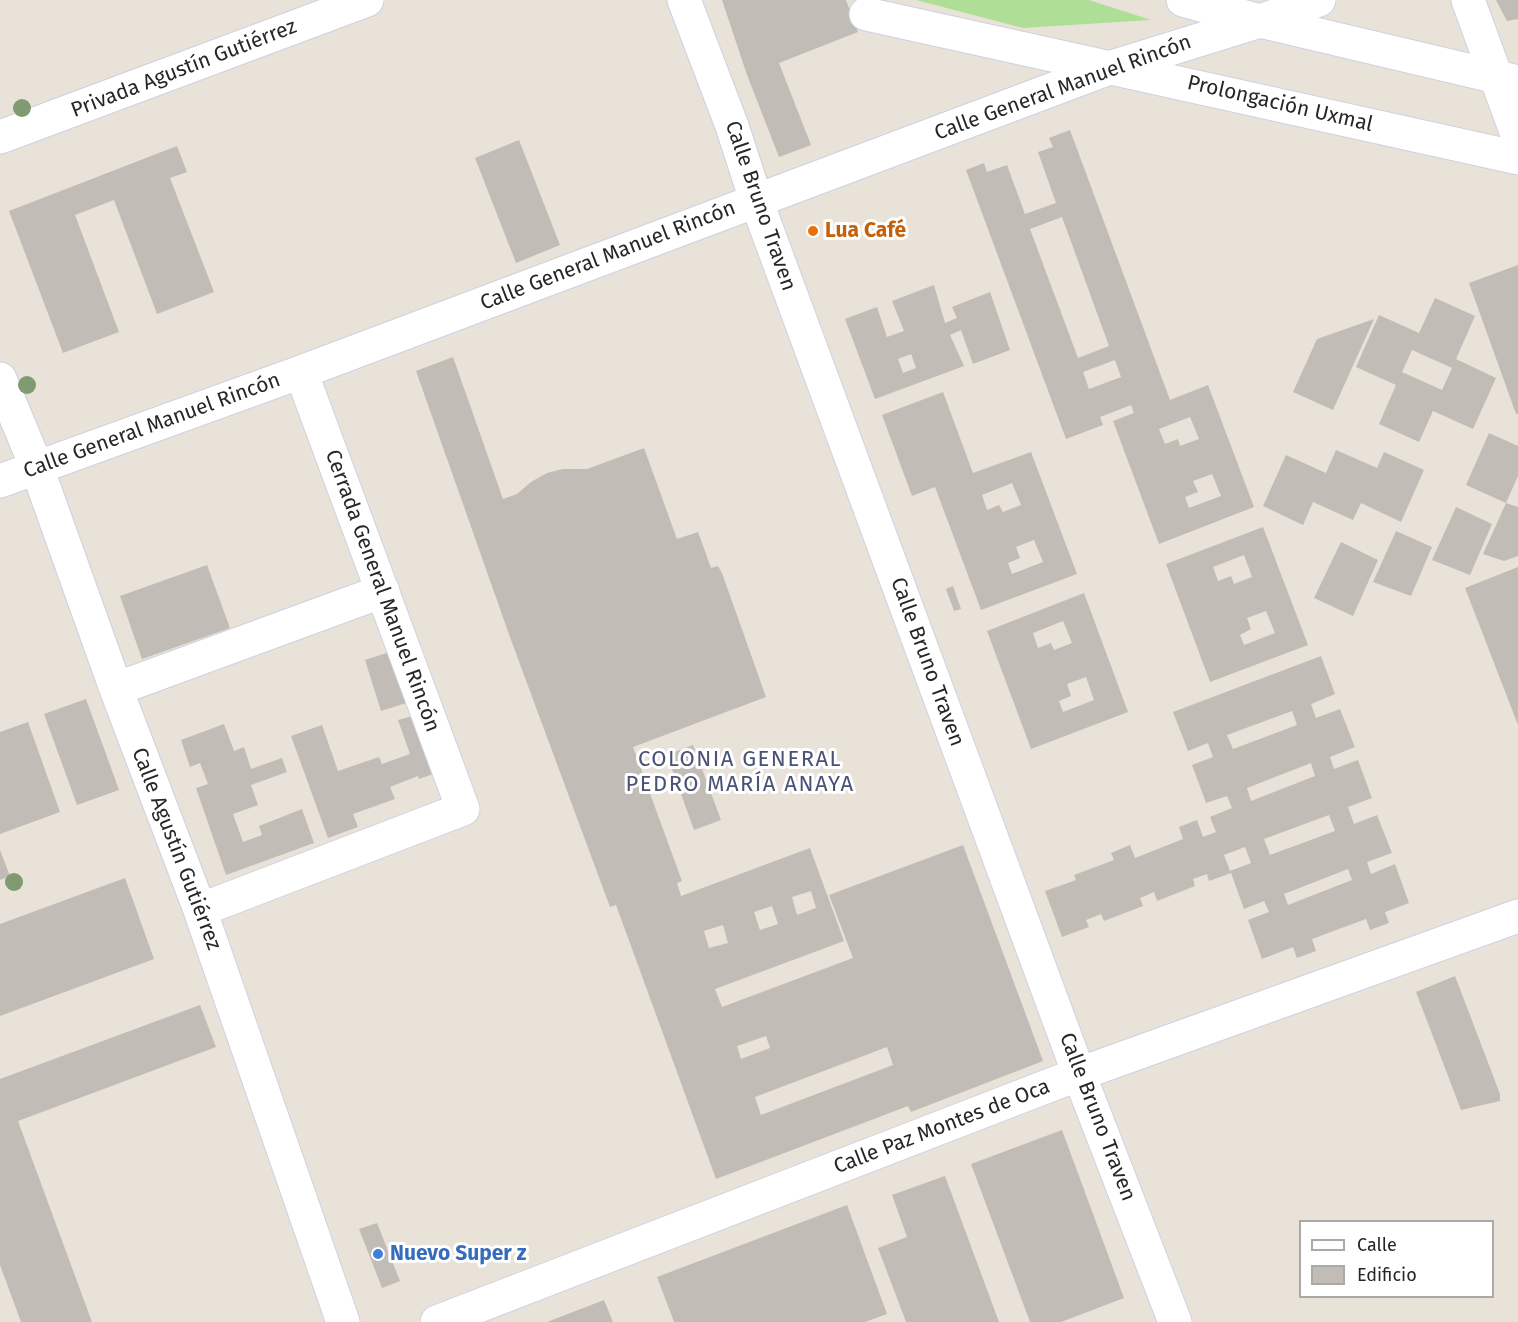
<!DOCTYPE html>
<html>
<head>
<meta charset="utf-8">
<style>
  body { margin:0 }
  #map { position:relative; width:1518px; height:1322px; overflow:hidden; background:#e9e2d9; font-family:"Fira Sans",sans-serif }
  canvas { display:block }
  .legend { position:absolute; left:1299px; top:1220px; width:195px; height:78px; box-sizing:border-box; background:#fff; border:2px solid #a9a9a9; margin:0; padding:8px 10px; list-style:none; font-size:18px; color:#272727 }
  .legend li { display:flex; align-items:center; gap:12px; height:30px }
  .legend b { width:30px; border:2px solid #a9a9a9 }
</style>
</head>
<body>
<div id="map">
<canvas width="1518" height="1322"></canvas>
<ul class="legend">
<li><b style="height:8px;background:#fff"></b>Calle</li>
<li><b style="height:16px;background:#c1bcb5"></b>Edificio</li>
</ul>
</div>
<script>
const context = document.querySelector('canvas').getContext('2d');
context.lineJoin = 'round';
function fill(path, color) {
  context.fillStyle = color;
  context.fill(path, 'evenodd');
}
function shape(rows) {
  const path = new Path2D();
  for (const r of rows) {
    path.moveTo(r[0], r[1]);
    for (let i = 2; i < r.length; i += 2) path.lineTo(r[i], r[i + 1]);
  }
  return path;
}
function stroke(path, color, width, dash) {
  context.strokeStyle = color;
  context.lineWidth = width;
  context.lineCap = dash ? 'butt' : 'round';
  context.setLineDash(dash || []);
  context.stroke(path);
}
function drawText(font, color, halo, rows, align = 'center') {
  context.font = font + ' "Fira Sans",sans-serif';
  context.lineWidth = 6;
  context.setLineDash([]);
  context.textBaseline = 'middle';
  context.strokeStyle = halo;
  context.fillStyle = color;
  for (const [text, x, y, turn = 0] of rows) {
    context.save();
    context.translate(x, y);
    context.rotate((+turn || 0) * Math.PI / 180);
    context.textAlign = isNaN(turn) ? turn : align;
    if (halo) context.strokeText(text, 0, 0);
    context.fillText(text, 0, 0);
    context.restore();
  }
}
const green = shape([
  [916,0,1089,0,1151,20,1023,28]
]);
const building = shape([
  [722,0,846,0,858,32,779,63,811,145,779,157,747,75],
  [1496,0,1518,0,1518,19,1507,21],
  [1070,130,1170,400,1208,385,1254,507,1159,544,1113,421,1134,413,1131,405,1100,417,1103,425,1066,439,966,170,984,163,987,172,1007,165,1025,214,1056,203,1038,152,1053,147,1049,138],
  [1062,217,1109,346,1078,358,1030,229],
  [1115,360,1121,377,1089,389,1083,372],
  [1190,417,1199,439,1180,446,1178,439,1165,444,1159,429],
  [1212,474,1221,496,1189,508,1185,497,1198,492,1193,481],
  [519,140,560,245,516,263,475,158],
  [177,146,187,172,170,178,214,292,157,314,114,200,75,215,119,332,63,353,9,211],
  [1518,265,1518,414,1516,414,1469,283],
  [934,285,945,323,957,318,952,307,990,292,1010,350,973,364,961,330,950,335,964,366,875,399,845,319,877,307,887,337,904,331,892,301],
  [911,354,916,368,903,373,898,359],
  [1435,298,1475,316,1456,359,1496,378,1473,429,1433,411,1419,442,1379,424,1396,385,1356,367,1379,315,1419,333],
  [1412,350,1452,368,1442,390,1402,372],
  [1374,319,1333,410,1293,392,1317,339],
  [453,357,503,499,517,494,531,482,547,473,563,469,587,469,644,448,677,539,698,532,711,568,718,566,722,573,766,697,633,747,682,881,677,883,681,896,810,848,844,941,715,989,722,1007,853,958,829,895,963,845,1043,1061,911,1112,908,1106,716,1179,616,905,610,907,511,640,416,371],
  [811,891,816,908,797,915,792,897],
  [772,906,778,924,760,930,754,912],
  [723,925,728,943,709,948,704,931],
  [766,1036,770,1048,741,1059,737,1046],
  [887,1047,893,1065,761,1115,755,1097],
  [943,392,973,473,1031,452,1077,574,981,610,935,487,912,496,882,415],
  [1012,483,1021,505,1003,512,999,505,987,510,982,495],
  [1034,540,1043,562,1012,574,1008,563,1020,558,1016,547],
  [1489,433,1518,446,1518,476,1506,503,1518,507,1518,556,1504,561,1483,554,1506,503,1466,485],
  [1336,450,1377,468,1384,452,1424,470,1401,522,1361,503,1353,520,1313,502,1303,525,1263,506,1286,455,1326,473],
  [1456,507,1492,524,1470,575,1432,560],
  [1263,527,1308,645,1210,682,1166,564],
  [1244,555,1252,577,1234,584,1231,576,1218,581,1213,567],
  [1266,611,1275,633,1244,645,1240,635,1251,629,1247,618],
  [1396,531,1432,547,1411,596,1373,582],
  [1341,542,1378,560,1353,616,1314,598],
  [207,565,230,628,142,659,120,596],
  [1518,567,1518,725,1465,588],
  [953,586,961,609,954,611,946,589],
  [1084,593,1128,712,1031,749,987,631],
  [1063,621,1072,643,1054,650,1051,643,1038,648,1033,633],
  [1086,677,1094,700,1063,712,1059,701,1071,696,1067,684],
  [390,652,406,703,381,711,365,660],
  [1321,656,1335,694,1311,704,1316,718,1340,709,1355,747,1330,757,1334,769,1358,760,1372,798,1348,807,1354,824,1377,815,1392,853,1367,862,1371,874,1395,864,1409,903,1385,912,1389,923,1370,930,1366,919,1312,939,1316,951,1297,958,1293,947,1262,959,1248,920,1269,912,1264,901,1244,909,1231,873,1209,881,1207,874,1193,879,1195,886,1157,901,1154,892,1140,898,1143,906,1104,921,1101,914,1086,920,1089,927,1062,937,1045,891,1076,880,1074,875,1114,860,1111,853,1130,845,1135,858,1183,839,1179,827,1197,820,1203,837,1216,832,1210,817,1232,808,1227,796,1206,803,1192,765,1213,757,1208,743,1188,751,1173,712],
  [1292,711,1297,725,1233,749,1227,735],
  [1311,763,1315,776,1251,801,1247,788],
  [1329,815,1335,831,1270,855,1264,839],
  [1245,847,1251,863,1230,871,1224,855],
  [1348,869,1352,880,1288,905,1284,894],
  [86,699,119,790,77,805,44,714],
  [412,716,433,774,419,779,418,776,390,787,395,799,353,814,358,827,328,838,291,736,322,725,338,771,379,757,382,764,410,754,398,720],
  [28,722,60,812,0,834,0,732],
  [224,724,234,751,244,747,251,769,282,758,287,772,251,785,258,805,233,814,243,842,262,835,259,826,302,809,314,843,226,875,196,788,208,784,200,763,190,767,181,740],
  [693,745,721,820,694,830,667,755],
  [0,850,10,876,0,880],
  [125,878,154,959,0,1016,0,924],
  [1455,976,1500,1094,1500,1101,1461,1110,1416,992],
  [200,1005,216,1047,18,1121,92,1322,21,1322,0,1265,0,1079],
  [1062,1130,1124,1298,1061,1322,1030,1322,971,1164],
  [945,1176,999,1322,906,1322,878,1248,907,1237,892,1195],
  [847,1205,887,1314,865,1322,674,1322,657,1277],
  [377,1223,400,1281,382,1288,359,1229],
  [604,1300,613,1322,547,1322]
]);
const minor = shape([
  [684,0,732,126,756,200,1079,1074,1175,1322],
  [1183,0,1260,21,1518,82],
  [1468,0,1518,137],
  [866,14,1518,158],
  [0,137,367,0],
  [0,379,37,468,116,689,200,910,343,1322],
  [0,481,301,372,1112,67,1260,21,1319,0],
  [116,689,383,591],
  [200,910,463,809,301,372],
  [437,1322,1079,1074,1518,916]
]);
const trees = [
  [22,108],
  [27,385],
  [14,882]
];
const markers = [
  [813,231,6,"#e8710a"],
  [378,1254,6,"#3f7fe0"]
];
const streetNames = [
  ["Privada Agustín Gutiérrez",184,69,-21],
  ["Calle General Manuel Rincón",1063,88,-20],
  ["Prolongación Uxmal",1280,104,13],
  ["Calle Bruno Traven",760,206,71],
  ["Calle General Manuel Rincón",608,256,-21],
  ["Calle General Manuel Rincón",152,426,-20],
  ["Cerrada General Manuel Rincón",382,591,70],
  ["Calle Bruno Traven",927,662,70],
  ["Calle Agustín Gutiérrez",176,849,69],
  ["Calle Bruno Traven",1097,1117,69],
  ["Calle Paz Montes de Oca",942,1127,-21]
];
const foodNames = [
  ["Lua Café",825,231]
];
const shopNames = [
  ["Nuevo Super z",390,1254]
];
const neighbourhoodNames = [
  ["COLONIA GENERAL",740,760],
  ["PEDRO MARÍA ANAYA",740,785]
];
fill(green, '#afde97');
fill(building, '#c1bcb5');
stroke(minor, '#ced1e0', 35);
stroke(minor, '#fff', 33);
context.fillStyle = '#809a71';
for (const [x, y] of trees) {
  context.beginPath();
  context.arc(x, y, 9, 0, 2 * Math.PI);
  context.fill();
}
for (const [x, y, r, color] of markers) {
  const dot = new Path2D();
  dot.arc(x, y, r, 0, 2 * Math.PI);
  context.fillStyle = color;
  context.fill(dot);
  stroke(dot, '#fff', 2);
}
drawText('21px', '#272727', '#fff', streetNames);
drawText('bold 21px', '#c56008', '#fff', foodNames, 'left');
drawText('bold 21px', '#366cbe', '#fff', shopNames, 'left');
context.letterSpacing = '1.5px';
drawText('22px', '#4a5275', '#fff', neighbourhoodNames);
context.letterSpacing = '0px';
</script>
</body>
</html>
